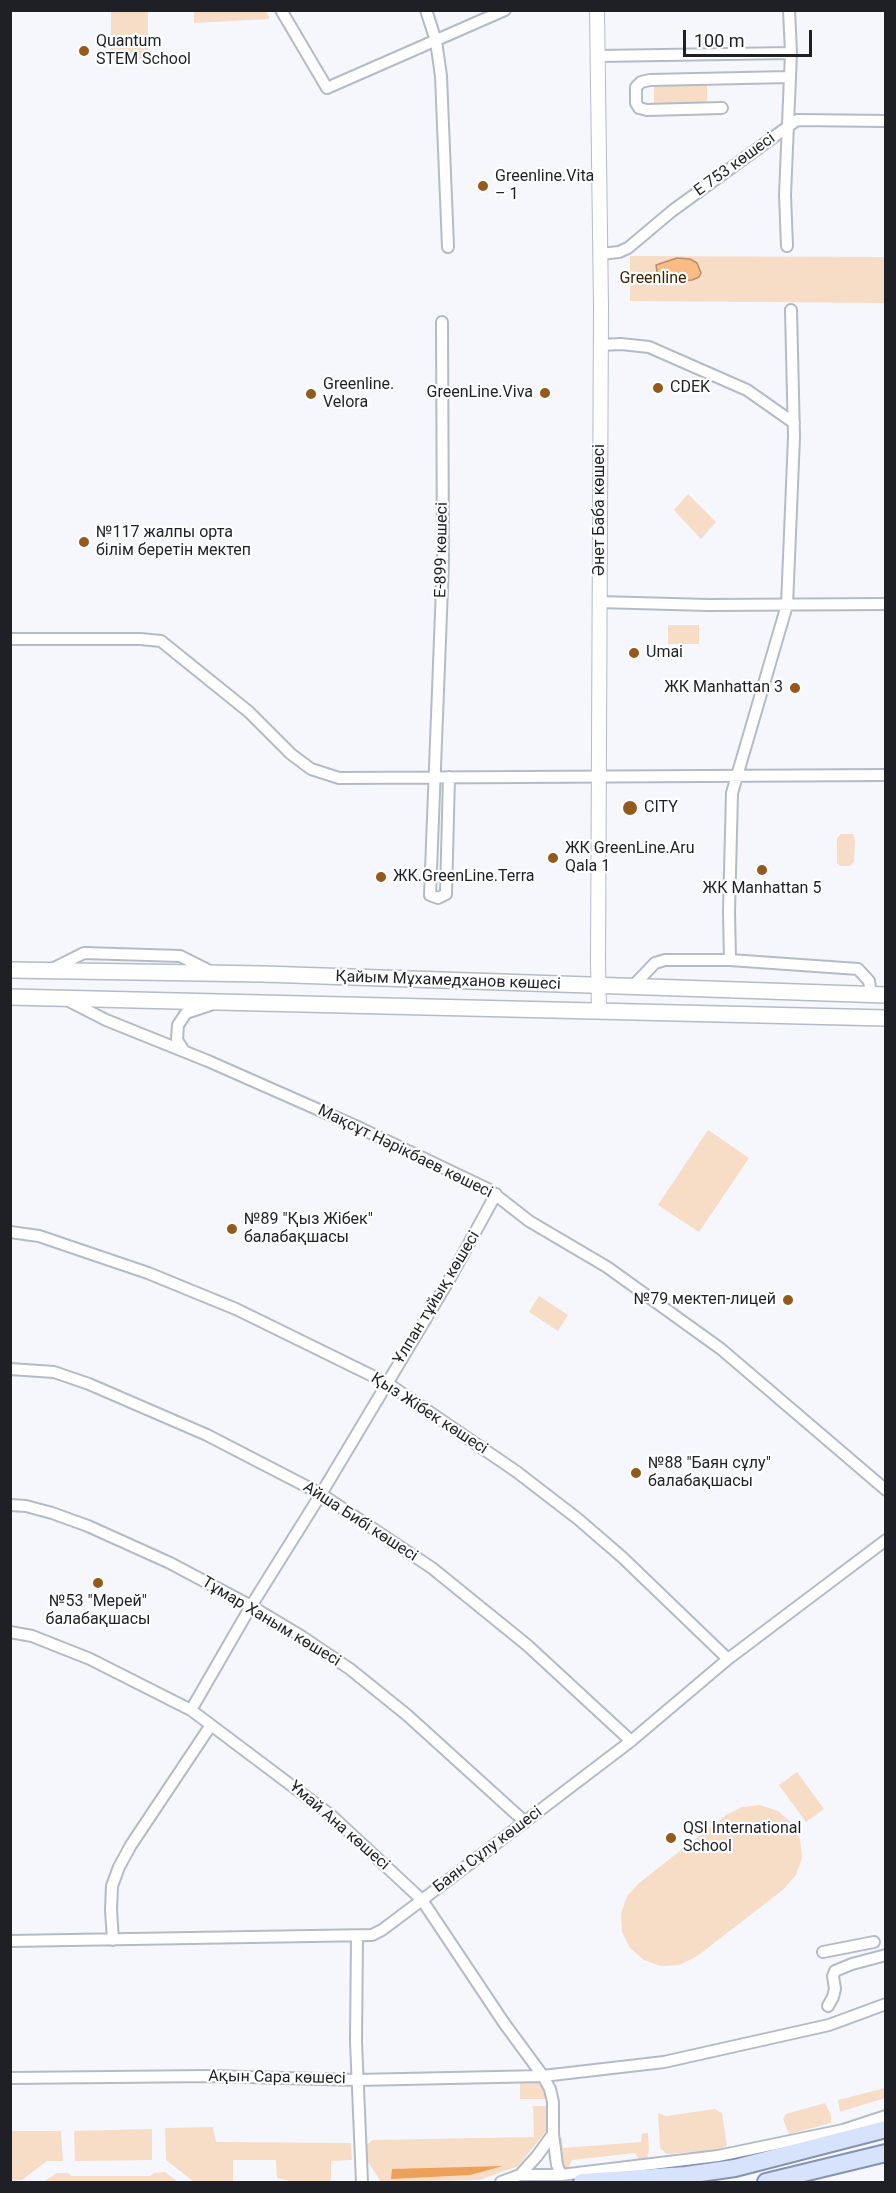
<!DOCTYPE html>
<html>
<head>
<meta charset="utf-8">
<style>
  body { margin:0 }
  #map { position:relative; width:896px; height:2193px; overflow:hidden; background:#f5f7fd; font-family:Roboto,sans-serif }
  canvas { display:block }
  .frame { position:absolute; inset:0; border:12px solid #1e2025; pointer-events:none }
  .scale { position:absolute; left:683px; top:30px; width:129px; height:27px; box-sizing:border-box; border:3px solid #1e2025; border-top:0; padding-left:8px; font-size:18px; line-height:21px; white-space:nowrap; color:#1e2025; -webkit-text-stroke:4px #fff; paint-order:stroke }
</style>
</head>
<body>
<div id="map">
<canvas width="896" height="2193"></canvas>
<div class="frame"></div>
<div class="scale">100 m</div>
</div>
<script>
const context = document.querySelector('canvas').getContext('2d');
context.lineJoin = 'round';
function fill(path, color) {
  context.fillStyle = color;
  context.fill(path, 'evenodd');
}
function shape(rows) {
  const path = new Path2D();
  for (const r of rows) {
    path.moveTo(r[0], r[1]);
    for (let i = 2; i < r.length; i += 2) path.lineTo(r[i], r[i + 1]);
  }
  return path;
}
function stroke(path, color, width, dash) {
  context.strokeStyle = color;
  context.lineWidth = width;
  context.lineCap = dash ? 'butt' : 'round';
  context.setLineDash(dash || []);
  context.stroke(path);
}
function drawText(font, color, halo, rows, align = 'center') {
  context.font = font + ' Roboto,sans-serif';
  context.lineWidth = 4.5;
  context.setLineDash([]);
  context.textBaseline = 'middle';
  context.strokeStyle = halo;
  context.fillStyle = color;
  for (const [text, x, y, turn = 0] of rows) {
    context.save();
    context.translate(x, y);
    context.rotate((+turn || 0) * Math.PI / 180);
    context.textAlign = isNaN(turn) ? turn : align;
    if (halo) context.strokeText(text, 0, 0);
    context.fillText(text, 0, 0);
    context.restore();
  }
}
const green = shape([
  [111,11,148,11,148,59,111,59],
  [194,11,266,11,270,19,194,23],
  [654,85,707,85,707,103,654,103],
  [630,256,885,257,885,303,630,301],
  [688,494,716,522,701,539,674,510],
  [668,625,699,625,699,644,668,644],
  [841,834,853,834,855,840,854,862,849,866,840,866,837,863,837,838],
  [708,1130,749,1158,699,1232,658,1205],
  [539,1296,568,1315,558,1331,529,1312],
  [797,1772,824,1809,806,1822,779,1785],
  [760,1805,778,1811,792,1823,800,1839,802,1858,796,1875,784,1889,696,1957,679,1965,661,1966,644,1960,630,1948,622,1932,621,1914,627,1896,639,1883,726,1815,742,1807],
  [520,2079,537,2079,546,2093,545,2099,520,2099],
  [885,2088,885,2098,840,2112,838,2100],
  [825,2103,831,2115,831,2123,789,2134,783,2119,786,2114],
  [533,2106,547,2106,546,2131,518,2166,479,2180,381,2182,367,2160,366,2145,373,2140,534,2137],
  [715,2109,722,2113,727,2146,717,2150,667,2154,660,2148,658,2113,666,2116],
  [213,2127,216,2142,351,2143,352,2160,331,2161,331,2182,294,2182,277,2178,276,2160,233,2160,233,2181,193,2181,166,2160,165,2128],
  [152,2129,152,2160,75,2161,74,2131],
  [10,2131,61,2131,63,2161,47,2161,22,2180,11,2181],
  [642,2133,648,2133,649,2149,647,2159,640,2161,635,2153,572,2160,568,2169,563,2166,559,2137,562,2138,563,2148,641,2142],
  [165,2172,178,2182,43,2182,57,2173,68,2173,72,2176,150,2176,154,2173]
]);
const forest = shape([
  [503,2166,470,2175,391,2179,392,2169]
]);
const water = shape([
  [677,258,690,259,697,263,701,273,699,277,692,280,673,281,657,272,656,265,677,258]
]);
const minor = shape([
  [281,10,327,88,505,10],
  [426,10,436,41,441,76,448,247],
  [598,56,791,53],
  [722,108,647,110,639,108,636,103,636,87,641,82,650,80,789,77],
  [787,246,785,195,791,53,789,10],
  [600,254,619,252,628,248,672,211,797,120,886,121],
  [442,322,443,562,430,895,438,898,446,894,449,777],
  [601,345,621,344,649,347,747,390,794,423],
  [599,602,708,605,886,604],
  [10,639,140,639,161,641,249,712,291,754,311,769,339,778,886,775],
  [730,960,729,912,732,793,787,605,794,437,791,310],
  [52,969,84,953,180,956,212,972],
  [632,987,655,963,665,960,730,960,858,969,869,981,871,995],
  [67,1000,106,1020,208,1061,360,1128,488,1189,529,1221,607,1267,721,1349,886,1490],
  [184,1051,177,1040,178,1025,186,1013,210,1005],
  [10,1232,39,1236,86,1252,148,1273,236,1309,387,1383,517,1472,578,1519,622,1557,728,1659],
  [10,1369,54,1372,89,1384,207,1435,321,1494,432,1568,527,1645,631,1741],
  [10,1505,26,1506,52,1513,88,1526,170,1563,251,1606,301,1636,350,1669,407,1715,525,1822],
  [10,1632,32,1636,90,1659,191,1710,332,1816,422,1900,504,2023,543,2076,550,2089,553,2102,553,2134,557,2165,561,2175],
  [191,1710,251,1606,321,1494,449,1280,496,1194],
  [357,1936,356,2042,362,2182],
  [113,1940,111,1910,112,1886,119,1867,131,1845,211,1725],
  [10,1941,372,1935,382,1930,422,1900,631,1741,728,1659,886,1540],
  [823,1952,874,1942],
  [828,2006,833,1997,835,1989,833,1976,835,1971,852,1964,886,1955],
  [10,2078,211,2076,357,2080,543,2076,664,2062,829,2025,886,2004],
  [520,2175,537,2156,553,2134],
  [501,2182,520,2175,561,2175,718,2156,843,2130,886,2116]
]);
const tertiary = shape([
  [597,10,601,307,598,962,599,1010]
]);
const secondary = shape([
  [10,970,263,974,886,995],
  [10,997,886,1018]
]);
const primary = shape([
  [582,2182,686,2175,735,2168,886,2129],
  [766,2182,886,2153]
]);
const markers = [
  [84,51,6,"#95591a"],
  [483,186,6,"#95591a"],
  [658,388,6,"#95591a"],
  [545,393,6,"#95591a"],
  [311,394,6,"#95591a"],
  [84,542,6,"#95591a"],
  [634,653,6,"#95591a"],
  [795,688,6,"#95591a"],
  [630,808,8,"#95591a"],
  [553,858,6,"#95591a"],
  [762,870,6,"#95591a"],
  [381,877,6,"#95591a"],
  [232,1229,6,"#95591a"],
  [788,1300,6,"#95591a"],
  [636,1473,6,"#95591a"],
  [98,1583,6,"#95591a"],
  [671,1838,6,"#95591a"]
];
const poiNames = [
  ["Quantum",96,42],
  ["STEM School",96,60],
  ["Greenline.Vita",495,177],
  ["– 1",495,195],
  ["Greenline.",323,385],
  ["Velora",323,403],
  ["CDEK",670,388],
  ["GreenLine.Viva",533,393,"right"],
  ["№117 жалпы орта",96,533],
  ["білім беретін мектеп",96,551],
  ["Umai",646,653],
  ["ЖК Manhattan 3",783,688,"right"],
  ["CITY",644,808],
  ["ЖК GreenLine.Aru",565,849],
  ["Qala 1",565,867],
  ["ЖК.GreenLine.Terra",393,877],
  ["ЖК Manhattan 5",762,889,"center"],
  ["№89 \"Қыз Жібек\"",244,1220],
  ["балабақшасы",244,1238],
  ["№79 мектеп-лицей",776,1300,"right"],
  ["№88 \"Баян сұлу\"",648,1464],
  ["балабақшасы",648,1482],
  ["№53 \"Мерей\"",98,1602,"center"],
  ["балабақшасы",98,1620,"center"],
  ["QSI International",683,1829],
  ["School",683,1847]
];
const streetNames = [
  ["Е 753 көшесі",735,165,-36],
  ["Әнет Баба көшесі",600,510,-90],
  ["Е-899 көшесі",442,550,-89],
  ["Қайым Мұхамедханов көшесі",448,981,2],
  ["Мақсұт Нәрікбаев көшесі",405,1152,26],
  ["Ұлпан тұйық көшесі",437,1298,-59],
  ["Қыз Жібек көшесі",429,1414,33],
  ["Айша Бибі көшесі",360,1522,33],
  ["Тұмар Ханым көшесі",271,1622,31],
  ["Ұмай Ана көшесі",339,1826,41],
  ["Баян Сұлу көшесі",488,1850,-37],
  ["Ақын Сара көшесі",277,2078,1]
];
const parkNames = [
  ["Greenline",653,279]
];
fill(green, '#f7dcc6');
fill(forest, '#eca059');
fill(water, '#fabc85');
stroke(water, '#b88d68', 1.5);
stroke(minor, '#b4bbc8', 14);
stroke(tertiary, '#b4bbc8', 16);
stroke(secondary, '#b4bbc8', 18);
stroke(primary, '#8592b1', 20);
stroke(minor, '#fff', 10);
stroke(tertiary, '#fff', 14);
stroke(secondary, '#fff', 15);
stroke(primary, '#d7e3fd', 16);
for (const [x, y, r, color] of markers) {
  const dot = new Path2D();
  dot.arc(x, y, r, 0, 2 * Math.PI);
  context.fillStyle = color;
  context.fill(dot);
  stroke(dot, '#fff', 2);
}
drawText('16px', '#1e2025', '#fff', poiNames, 'left');
drawText('16px', '#1e2025', '#fff', streetNames);
drawText('16px', '#3f2203', '#fff', parkNames);
</script>
</body>
</html>
